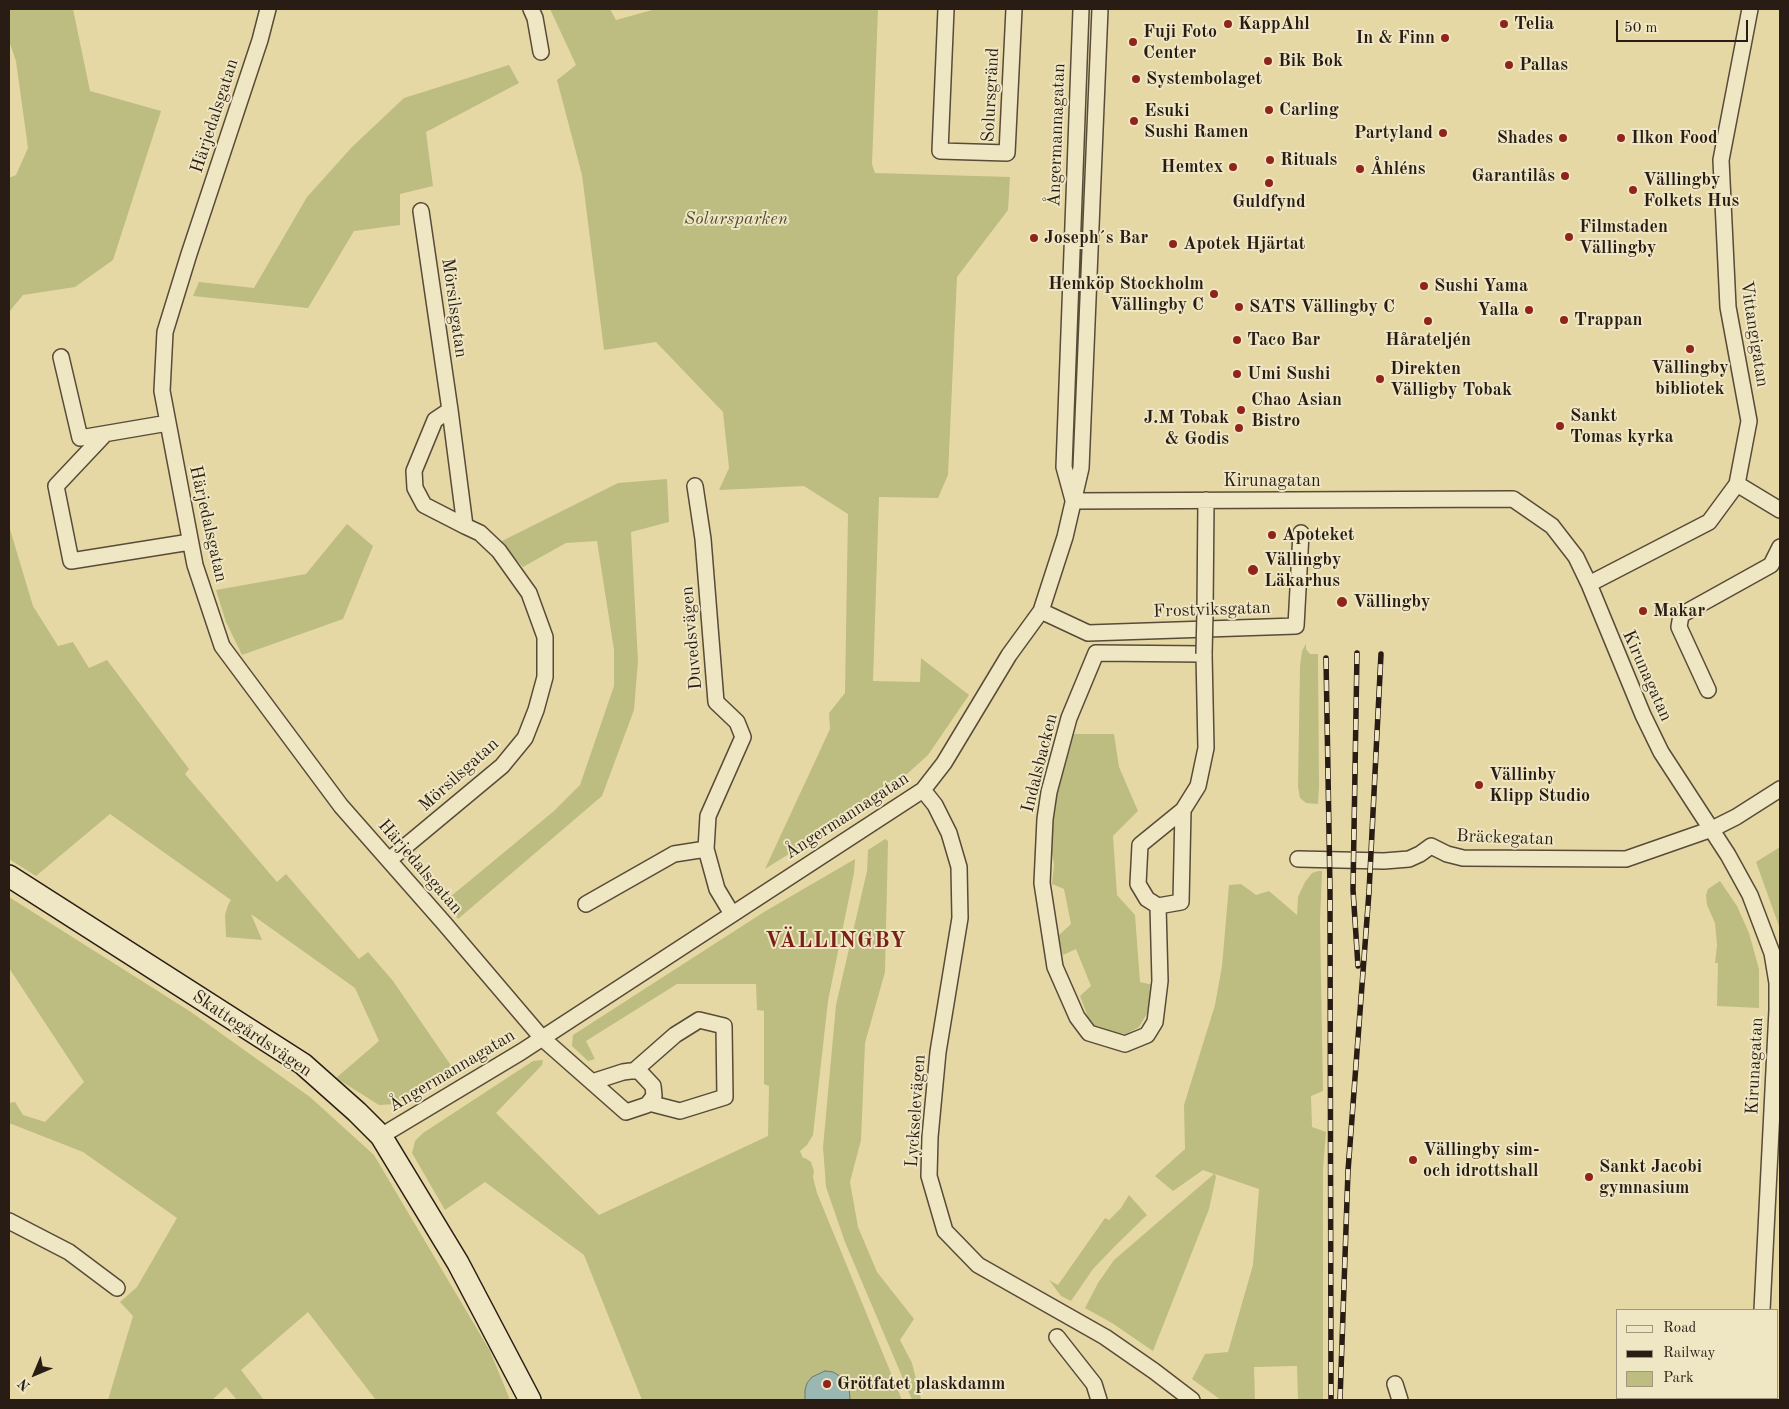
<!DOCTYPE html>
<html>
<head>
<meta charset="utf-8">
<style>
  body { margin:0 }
  #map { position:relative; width:1789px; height:1409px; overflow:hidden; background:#e6d8a5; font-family:"Old Standard TT",serif }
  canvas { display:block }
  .frame { position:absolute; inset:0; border:10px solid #291c14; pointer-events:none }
  .legend { position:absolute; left:1616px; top:1309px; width:162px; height:90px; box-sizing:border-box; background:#efe6c4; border:1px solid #a0957e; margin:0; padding:6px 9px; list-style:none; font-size:15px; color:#291c14 }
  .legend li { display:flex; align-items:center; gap:10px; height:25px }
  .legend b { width:25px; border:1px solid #a0957e }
  .north { position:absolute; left:10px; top:1349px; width:50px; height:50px; -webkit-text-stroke:4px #efe6c4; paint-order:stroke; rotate:225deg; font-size:14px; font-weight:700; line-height:20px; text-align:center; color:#291c14 }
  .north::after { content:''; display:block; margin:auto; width:18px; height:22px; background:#291c14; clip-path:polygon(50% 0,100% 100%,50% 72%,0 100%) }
  .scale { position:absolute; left:1616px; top:20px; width:132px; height:22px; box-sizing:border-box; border:2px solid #291c14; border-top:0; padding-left:6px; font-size:15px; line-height:18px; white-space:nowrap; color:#291c14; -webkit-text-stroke:4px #efe6c4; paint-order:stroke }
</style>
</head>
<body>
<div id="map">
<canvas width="1789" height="1409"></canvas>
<div class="frame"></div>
<ul class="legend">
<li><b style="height:6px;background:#efe6c4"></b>Road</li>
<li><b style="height:6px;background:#291c14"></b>Railway</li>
<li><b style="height:14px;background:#bdbc81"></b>Park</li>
</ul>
<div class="north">N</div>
<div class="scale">50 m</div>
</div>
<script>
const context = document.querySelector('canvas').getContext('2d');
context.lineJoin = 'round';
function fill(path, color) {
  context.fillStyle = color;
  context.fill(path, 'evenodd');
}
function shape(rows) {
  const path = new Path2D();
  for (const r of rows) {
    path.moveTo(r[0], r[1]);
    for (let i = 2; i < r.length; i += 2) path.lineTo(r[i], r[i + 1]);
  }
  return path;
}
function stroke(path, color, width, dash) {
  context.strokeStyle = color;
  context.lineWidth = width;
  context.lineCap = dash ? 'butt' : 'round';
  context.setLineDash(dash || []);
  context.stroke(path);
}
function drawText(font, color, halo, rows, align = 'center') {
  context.font = font + ' "Old Standard TT",serif';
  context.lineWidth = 4;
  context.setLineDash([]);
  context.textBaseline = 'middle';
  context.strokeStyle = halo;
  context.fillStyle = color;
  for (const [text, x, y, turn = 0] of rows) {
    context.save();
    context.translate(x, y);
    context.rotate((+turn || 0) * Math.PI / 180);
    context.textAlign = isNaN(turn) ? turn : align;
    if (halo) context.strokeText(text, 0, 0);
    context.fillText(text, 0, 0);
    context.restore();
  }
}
const green = shape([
  [9,9,73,9,90,91,161,111,113,260,75,287,23,295,9,312,9,178,16,175,28,148,16,61,9,41],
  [550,9,610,9,616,20,656,9,878,9,872,164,875,173,1010,177,1008,210,957,277,948,475,938,498,879,497,873,681,920,682,921,658,969,695,928,755,886,793,765,869,830,729,829,713,845,693,848,514,804,486,719,490,729,468,723,412,656,342,604,350,582,175,557,80,576,65],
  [509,65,519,83,426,132,433,186,400,194,400,225,354,231,308,308,193,296,199,282,254,288,307,197,352,147,404,98],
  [667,479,669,522,631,532,638,661,634,710,602,796,458,919,444,902,554,811,580,785,614,686,614,650,597,541,566,543,523,567,500,542,618,483],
  [347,524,373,546,343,619,242,655,226,622,216,590,306,574],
  [9,526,33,606,58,646,73,642,89,668,107,660,189,769,185,774,277,882,286,874,359,959,368,952,393,981,452,1067,396,1104,379,1105,336,1078,379,1041,355,988,251,914,262,940,226,937,225,915,228,905,231,900,110,814,36,876,9,859],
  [1306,644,1306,649,1310,654,1318,654,1319,787,1318,804,1306,803,1300,798,1298,787,1300,666,1302,651],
  [1072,734,1114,734,1119,767,1138,811,1113,836,1117,895,1135,915,1140,982,1153,985,1152,1005,1139,1027,1126,1034,1106,1032,1091,1025,1080,996,1091,986,1076,949,1063,955,1058,936,1071,924,1064,889,1052,884,1054,865,1052,853,1051,825,1060,771],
  [885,839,888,841,885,972,865,1043,861,1140,850,1182,858,1227,877,1272,914,1319,900,1340,912,1363,921,1399,918,1400,912,1400,845,1242,826,1187,823,1147,836,1005,867,871,868,850],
  [1780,847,1780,929,1756,862],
  [855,859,854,873,828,1001,813,1135,807,1145,800,1151,803,1158,805,1158,811,1162,814,1171,813,1177,817,1193,902,1400,642,1400,584,1255,485,1182,445,1210,412,1153,415,1141,423,1133,533,1061,543,1060,542,1065,496,1113,599,1215,768,1136,769,1086,764,1084,764,1011,757,1010,756,984,677,984,586,1041,595,1059,588,1061,572,1046,573,1035,764,912],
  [1318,871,1322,871,1320,921,1323,1091,1311,1096,1312,1127,1326,1132,1323,1169,1323,1400,1298,1400,1297,1366,1254,1367,1255,1400,1221,1400,1192,1379,1205,1354,1228,1352,1253,1265,1259,1189,1215,1174,1216,1177,1209,1209,1153,1351,1112,1323,1085,1308,1098,1283,1114,1260,1214,1174,1203,1170,1173,1191,1155,1176,1185,1149,1184,1105,1215,1005,1222,966,1229,885,1241,884,1256,895,1269,891,1297,915,1298,897,1305,882,1312,873],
  [1720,881,1737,906,1749,933,1759,969,1759,1008,1717,1006,1718,963,1715,963,1717,945,1715,923,1707,905,1706,895,1708,889],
  [9,897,191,1012,310,1097,374,1155,490,1351,510,1400,376,1400,308,1312,241,1370,264,1400,237,1400,226,1387,212,1400,108,1400,133,1316,120,1302,137,1287,177,1218,83,1152,9,1123,9,1103,15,1102,23,1115,45,1122,84,1082,9,968],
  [1129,1195,1147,1215,1116,1245,1093,1269,1071,1301,1061,1296,1049,1280,1058,1285,1105,1218,1109,1220,1121,1208]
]);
const water = shape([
  [825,1371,833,1372,845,1379,849,1386,850,1400,805,1400,805,1390,807,1383,812,1377,825,1371]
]);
const street = shape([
  [268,9,260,40,189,254,165,332,162,391,195,565,222,646,341,806,444,923,542,1038,626,1112,647,1105,654,1096,653,1086,638,1070,623,1072,592,1082],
  [531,9,535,18,541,52],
  [946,9,940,151,1007,153,1014,9],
  [61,357,80,438,168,423],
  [450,410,435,420,414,471,415,488,424,505,465,526],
  [105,434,56,486,71,561,190,542],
  [1737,484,1780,510],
  [695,486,703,539,716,702,737,722,743,737,708,816,706,849,717,889,732,914],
  [1073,500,1064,467,1081,9],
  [1073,501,1513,499,1552,526,1576,557,1589,584,1643,715,1661,752,1728,855,1750,895,1772,953,1777,983,1777,1010,1762,1310],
  [1589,584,1709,522,1737,484,1749,421,1728,307,1721,160,1750,9],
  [1041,611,1088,633,1296,626,1301,533],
  [1205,612,1206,500],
  [1708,690,1679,627,1681,615,1771,565,1780,547],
  [923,790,935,805,949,833,959,867,960,918,938,1052,930,1137,929,1176,945,1231,978,1265,1105,1337,1154,1371,1192,1400],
  [1298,859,1384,861,1409,859,1420,854,1431,846,1447,854,1463,858,1626,859,1712,829,1736,817,1780,789],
  [389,860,502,766,525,738,536,710,545,677,545,637,529,593,499,551,480,533,465,526,450,410,421,211],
  [586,904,674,854,706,849],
  [1158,906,1160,981,1155,1022,1147,1035,1125,1044,1089,1033,1077,1017,1055,967,1042,883,1045,819,1049,792,1069,718,1096,653,1204,654,1206,748,1198,786,1183,810,1140,845,1138,884,1147,899,1158,906,1181,902,1183,810],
  [634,1071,675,1035,699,1020,724,1026,725,1097,680,1111,649,1103],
  [381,1136,521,1052,923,790,944,763,1009,655,1041,611,1065,537,1081,468,1100,9],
  [9,1221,69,1252,117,1288],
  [1057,1337,1094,1384,1099,1400],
  [1395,1384,1400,1400],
  [1753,1400,1753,1398]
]);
const secondary = shape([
  [9,876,303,1064,357,1112,381,1136,458,1263,530,1400]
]);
const rail = shape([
  [1357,653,1353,890,1358,966],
  [1326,658,1330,889,1331,1400],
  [1340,1400,1348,1171,1369,892,1381,654]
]);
const streetBridge = shape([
  [1204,654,1205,612]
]);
const markers = [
  [1228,24,5,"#8f2418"],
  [1504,24,5,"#8f2418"],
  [1445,38,5,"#8f2418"],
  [1133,42,5,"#8f2418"],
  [1268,61,5,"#8f2418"],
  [1509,65,5,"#8f2418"],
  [1136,79,5,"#8f2418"],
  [1269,110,5,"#8f2418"],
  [1134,121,5,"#8f2418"],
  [1443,133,5,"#8f2418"],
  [1563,138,5,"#8f2418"],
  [1621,138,5,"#8f2418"],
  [1270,160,5,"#8f2418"],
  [1233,167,5,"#8f2418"],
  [1360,169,5,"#8f2418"],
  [1565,176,5,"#8f2418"],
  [1269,183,5,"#8f2418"],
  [1633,190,5,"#8f2418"],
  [1569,237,5,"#8f2418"],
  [1034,238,5,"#8f2418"],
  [1173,244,5,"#8f2418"],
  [1424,286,5,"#8f2418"],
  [1214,294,5,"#8f2418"],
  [1239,307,5,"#8f2418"],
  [1529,310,5,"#8f2418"],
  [1564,320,5,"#8f2418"],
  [1428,321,5,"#8f2418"],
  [1237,340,5,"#8f2418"],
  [1690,349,5,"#8f2418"],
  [1237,374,5,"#8f2418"],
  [1380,379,5,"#8f2418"],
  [1241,410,5,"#8f2418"],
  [1560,426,5,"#8f2418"],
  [1239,428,5,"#8f2418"],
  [1272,535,5,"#8f2418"],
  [1253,570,6,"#8f2418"],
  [1342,602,6,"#8f2418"],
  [1643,611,5,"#8f2418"],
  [1479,785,5,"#8f2418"],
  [1413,1160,5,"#8f2418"],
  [1589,1177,5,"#8f2418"],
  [827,1384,5,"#8f2418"]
];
const poiNames = [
  ["KappAhl",1238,24],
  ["Telia",1514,24],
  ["Fuji Foto",1143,32],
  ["Center",1143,53],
  ["In & Finn",1435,38,"right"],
  ["Bik Bok",1278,61],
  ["Pallas",1519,65],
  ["Systembolaget",1146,79],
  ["Carling",1279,110],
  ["Esuki",1144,111],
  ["Sushi Ramen",1144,132],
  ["Partyland",1433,133,"right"],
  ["Shades",1553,138,"right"],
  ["Ilkon Food",1631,138],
  ["Rituals",1280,160],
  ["Hemtex",1223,167,"right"],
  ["Åhléns",1370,169],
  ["Garantilås",1555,176,"right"],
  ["Vällingby",1643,180],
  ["Folkets Hus",1643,201],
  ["Guldfynd",1269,202,"center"],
  ["Filmstaden",1579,227],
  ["Vällingby",1579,248],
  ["Joseph´s Bar",1044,238],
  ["Apotek Hjärtat",1183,244],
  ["Hemköp Stockholm",1204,284,"right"],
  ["Vällingby C",1204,305,"right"],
  ["Sushi Yama",1434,286],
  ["SATS Vällingby C",1249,307],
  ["Yalla",1519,310,"right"],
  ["Trappan",1574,320],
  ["Taco Bar",1247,340],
  ["Hårateljén",1428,340,"center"],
  ["Vällingby",1690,368,"center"],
  ["bibliotek",1690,389,"center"],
  ["Direkten",1390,369],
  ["Välligby Tobak",1390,390],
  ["Umi Sushi",1247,374],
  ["Chao Asian",1251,400],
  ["Bistro",1251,421],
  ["Sankt",1570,416],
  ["Tomas kyrka",1570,437],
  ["J.M Tobak",1229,418,"right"],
  ["& Godis",1229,439,"right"],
  ["Apoteket",1282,535],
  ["Vällingby",1264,560],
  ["Läkarhus",1264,581],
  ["Vällingby",1353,602],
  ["Makar",1653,611],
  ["Vällinby",1489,775],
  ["Klipp Studio",1489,796],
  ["Vällingby sim-",1423,1150],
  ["och idrottshall",1423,1171],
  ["Sankt Jacobi",1599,1167],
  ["gymnasium",1599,1188],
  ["Grötfatet plaskdamm",837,1384]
];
const streetNames = [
  ["Solursgränd",991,95,-87],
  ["Härjedalsgatan",215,116,-72],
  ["Ångermannagatan",1057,135,-88],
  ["Mörsilsgatan",454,308,82],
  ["Vittangigatan",1754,334,81],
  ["Kirunagatan",1272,481],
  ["Härjedalsgatan",208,524,77],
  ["Frostviksgatan",1212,610,-2],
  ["Duvedsvägen",692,638,-95],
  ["Kirunagatan",1647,676,66],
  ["Indalsbacken",1040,763,-76],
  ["Mörsilsgatan",459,775,-42],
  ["Ångermannagatan",847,816,-33],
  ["Bräckegatan",1505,838,2],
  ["Härjedalsgatan",420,867,49],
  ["Skattegårdsvägen",252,1034,34],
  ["Kirunagatan",1755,1066,-87],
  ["Ångermannagatan",452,1071,-31],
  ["Lyckselevägen",916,1111,-86]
];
const parkNames = [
  ["Solursparken",736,219]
];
const districtNames = [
  ["VÄLLINGBY",836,941]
];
fill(green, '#bdbc81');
fill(water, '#9ab7b2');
stroke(water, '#6d7973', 1);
stroke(street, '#584b38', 18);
stroke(secondary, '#291c14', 24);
stroke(street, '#efe6c4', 15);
stroke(secondary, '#efe6c4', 21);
stroke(rail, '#291c14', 5.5);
stroke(rail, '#efe6c4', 4, [11]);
stroke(streetBridge, '#584b38', 18, []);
stroke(streetBridge, '#efe6c4', 15);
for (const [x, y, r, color] of markers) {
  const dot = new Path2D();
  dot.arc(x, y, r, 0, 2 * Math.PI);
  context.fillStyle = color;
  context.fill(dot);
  stroke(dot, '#efe6c4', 2);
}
drawText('bold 18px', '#291c14', '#efe6c4', poiNames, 'left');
drawText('18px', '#291c14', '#efe6c4', streetNames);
drawText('italic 18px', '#554c35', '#efe6c4', parkNames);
context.letterSpacing = '1px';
drawText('bold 22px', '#7a1f14', '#efe6c4', districtNames);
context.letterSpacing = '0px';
</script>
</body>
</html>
